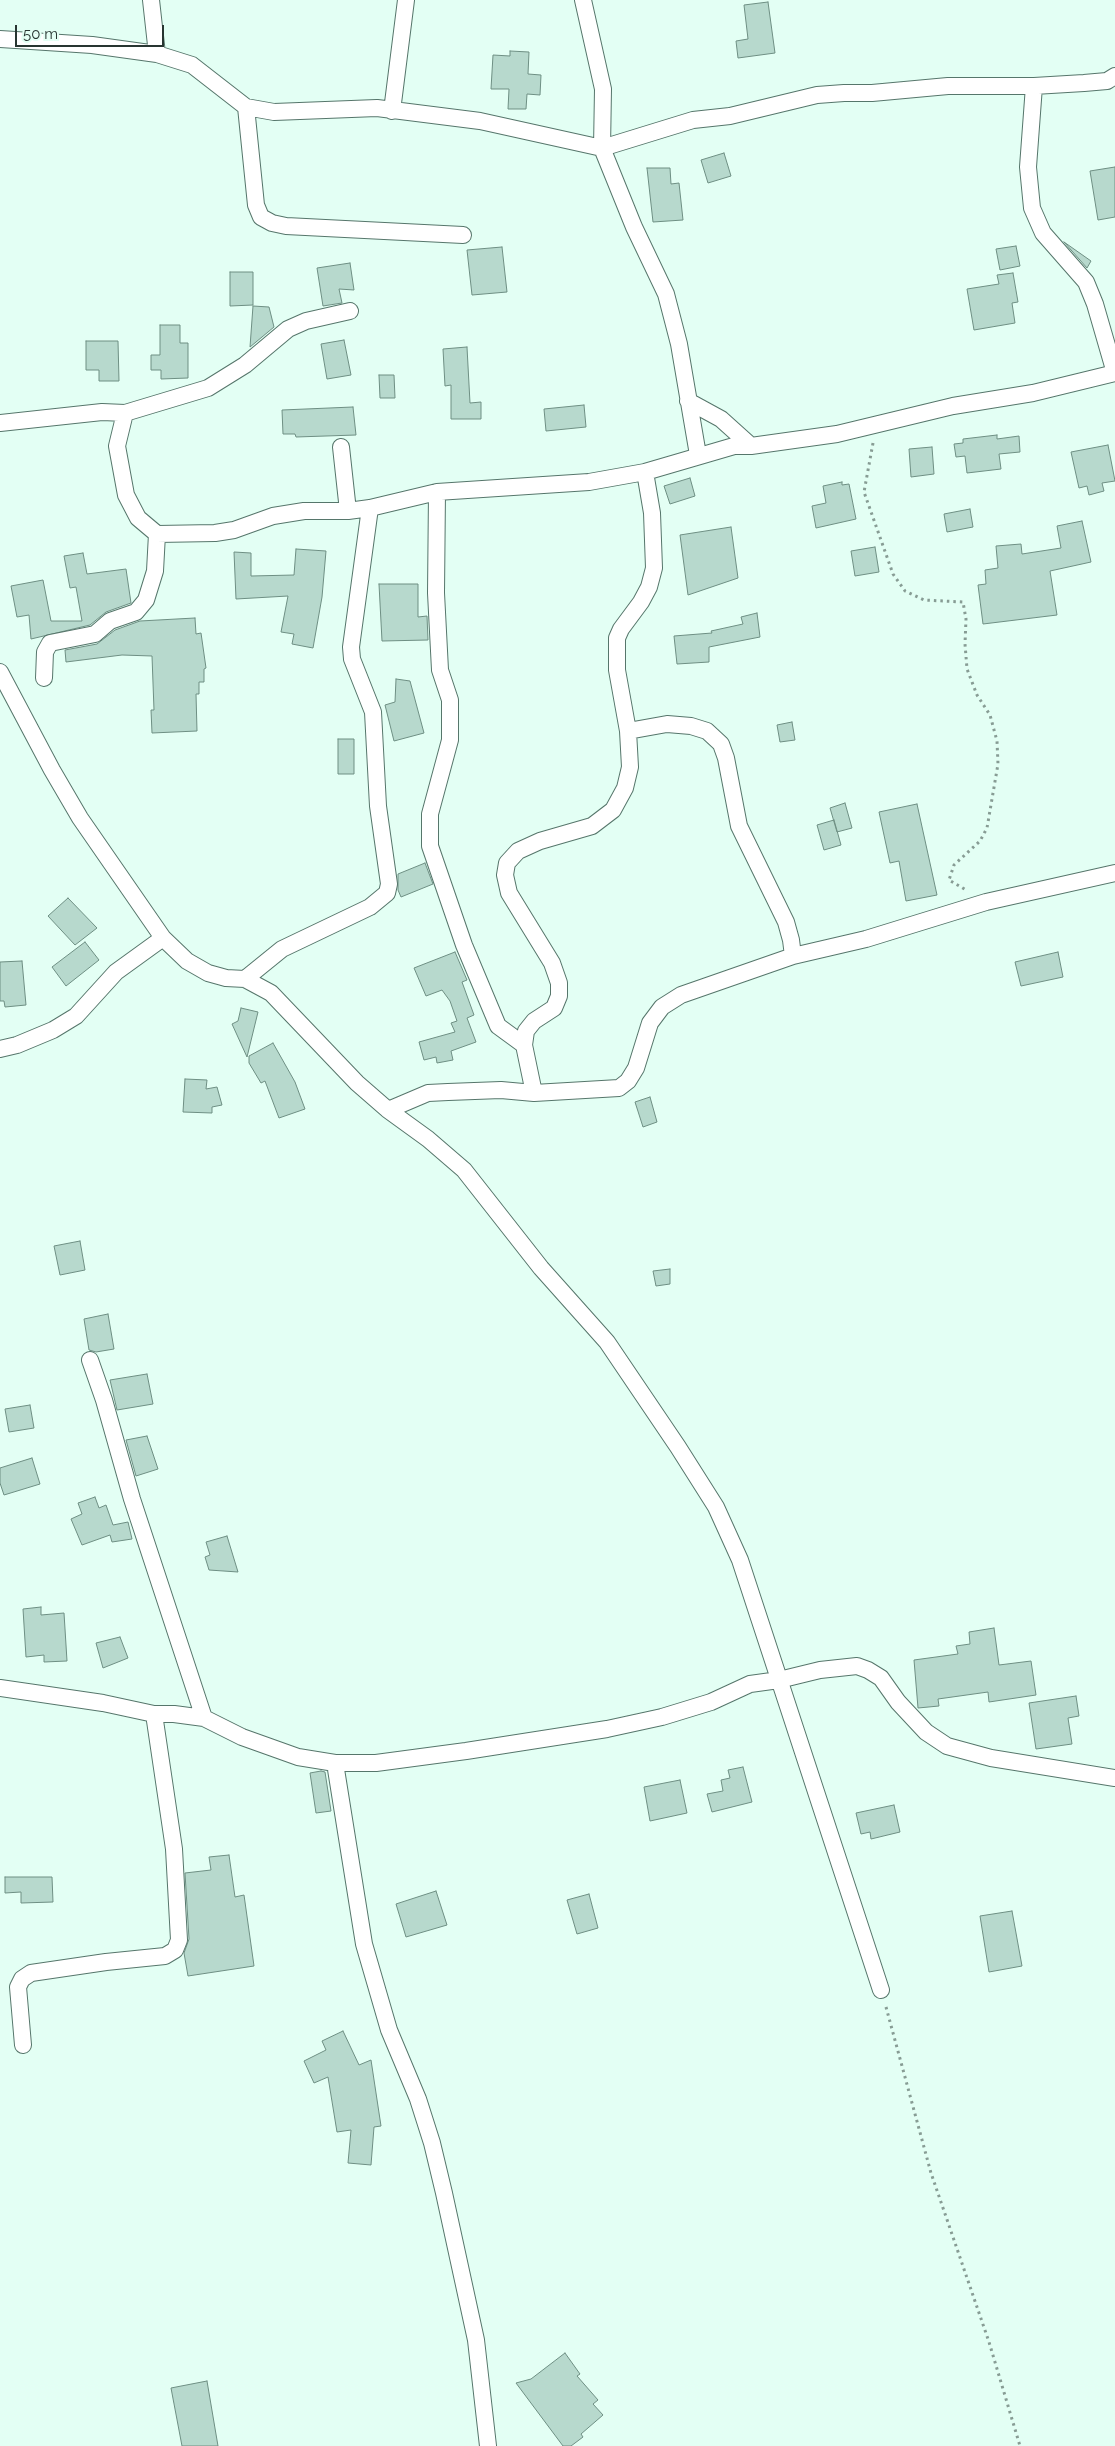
<!DOCTYPE html>
<html>
<head>
<meta charset="utf-8">
<style>
  body { margin:0 }
  #map { position:relative; width:1115px; height:2446px; overflow:hidden; background:#e3fff4; font-family:Raleway,sans-serif }
  canvas { display:block }
  .scale { position:absolute; left:15px; top:25px; width:149px; height:22px; box-sizing:border-box; border:2px solid #283531; border-top:0; padding-left:6px; font-size:15px; line-height:18px; white-space:nowrap; color:#283531; -webkit-text-stroke:4px #e3fff4; paint-order:stroke }
</style>
</head>
<body>
<div id="map">
<canvas width="1115" height="2446"></canvas>
<div class="scale">50 m</div>
</div>
<script>
const context = document.querySelector('canvas').getContext('2d');
context.lineJoin = 'round';
function fill(path, color) {
  context.fillStyle = color;
  context.fill(path, 'evenodd');
}
function shape(rows) {
  const path = new Path2D();
  for (const r of rows) {
    path.moveTo(r[0], r[1]);
    for (let i = 2; i < r.length; i += 2) path.lineTo(r[i], r[i + 1]);
  }
  return path;
}
function stroke(path, color, width, dash) {
  context.strokeStyle = color;
  context.lineWidth = width;
  context.lineCap = dash ? 'butt' : 'round';
  context.setLineDash(dash || []);
  context.stroke(path);
}
const building = shape([
  [768,2,775,53,738,58,736,41,748,39,744,5,768,2],
  [510,51,529,52,528,74,541,75,540,95,527,94,526,109,508,109,509,89,491,89,493,55,510,56,510,51],
  [724,153,731,176,708,183,701,160,724,153],
  [1115,167,1115,217,1098,220,1090,171,1115,167],
  [647,168,670,168,671,184,679,183,683,220,653,222,647,168],
  [1064,242,1091,261,1087,268,1064,242],
  [1016,246,1020,266,1000,270,996,249,1016,246],
  [502,247,507,292,472,295,467,250,502,247],
  [350,263,354,290,339,289,342,303,323,306,317,268,350,263],
  [230,272,253,272,253,305,230,306,230,272],
  [1013,273,1018,302,1012,303,1015,323,974,330,967,289,999,284,997,275,1013,273],
  [253,306,269,307,274,327,250,347,253,306],
  [160,325,180,325,180,343,188,343,188,378,161,379,161,370,151,370,151,355,160,355,160,325],
  [344,340,351,375,327,379,321,344,344,340],
  [86,341,118,341,119,381,99,381,99,370,86,370,86,341],
  [467,347,470,403,481,402,481,419,451,419,451,385,445,386,443,349,467,347],
  [379,375,394,375,395,398,380,398,379,375],
  [584,405,586,427,546,431,544,409,584,405],
  [353,407,356,435,296,437,295,434,283,434,282,410,353,407],
  [997,435,997,439,1019,436,1020,452,999,454,1001,469,967,473,965,456,956,457,954,444,963,443,963,439,997,435],
  [1108,445,1115,481,1102,483,1104,491,1089,495,1087,486,1079,488,1071,452,1108,445],
  [932,447,934,474,911,477,909,449,932,447],
  [690,478,695,496,670,504,664,486,690,478],
  [842,482,842,485,849,484,856,519,816,528,812,506,826,503,823,486,842,482],
  [970,509,973,527,947,532,944,514,970,509],
  [1082,521,1091,562,1050,571,1057,615,983,624,978,585,986,584,985,570,998,568,996,546,1021,544,1022,554,1061,548,1057,526,1082,521],
  [731,527,738,578,688,595,680,535,731,527],
  [875,547,879,572,855,576,851,551,875,547],
  [296,549,326,551,322,597,313,648,292,644,294,634,281,632,288,596,236,599,234,552,251,553,251,576,294,575,296,549],
  [83,553,87,574,126,569,131,603,106,612,90,625,31,639,29,615,17,617,11,586,43,580,51,621,82,621,76,587,70,588,64,556,83,553],
  [379,584,418,584,418,617,427,616,428,640,382,641,379,584],
  [757,613,760,637,709,647,709,662,677,664,674,636,712,633,711,631,743,624,741,617,757,613],
  [195,618,196,634,201,633,206,668,204,669,204,682,199,682,199,694,196,694,197,731,152,733,151,710,154,710,152,656,122,655,66,662,65,650,97,644,115,630,140,621,195,618],
  [396,679,410,681,424,733,394,741,385,705,395,702,396,679],
  [792,722,795,740,780,742,777,725,792,722],
  [338,739,354,739,354,774,338,774,338,739],
  [845,803,852,828,837,832,830,808,845,803],
  [917,804,937,895,906,901,899,861,890,863,879,812,917,804],
  [834,820,841,845,824,850,817,825,834,820],
  [425,863,433,884,401,897,398,890,398,874,425,863],
  [68,898,97,928,75,945,48,916,68,898],
  [85,942,99,960,66,986,52,967,85,942],
  [455,952,467,980,462,982,474,1015,467,1018,476,1042,451,1051,453,1060,437,1063,436,1057,424,1060,419,1042,455,1032,451,1023,457,1021,450,1001,442,990,426,996,414,968,455,952],
  [1058,952,1063,977,1021,986,1015,962,1058,952],
  [22,961,26,1005,5,1007,4,1001,0,1001,0,962,22,961],
  [241,1008,258,1012,247,1057,232,1024,238,1021,241,1008],
  [273,1043,295,1082,305,1109,279,1118,265,1081,261,1083,249,1063,249,1056,273,1043],
  [185,1079,207,1080,206,1089,217,1087,222,1105,212,1107,212,1113,183,1112,185,1079],
  [650,1097,657,1122,643,1127,635,1102,650,1097],
  [80,1241,85,1270,60,1275,54,1246,80,1241],
  [670,1269,670,1284,656,1286,653,1271,670,1269],
  [108,1314,114,1349,96,1352,89,1350,84,1319,108,1314],
  [147,1374,153,1404,117,1410,110,1380,147,1374],
  [30,1405,34,1428,9,1432,5,1409,30,1405],
  [147,1436,158,1469,136,1476,126,1440,147,1436],
  [32,1458,40,1484,4,1495,0,1483,0,1468,32,1458],
  [95,1497,99,1508,106,1505,113,1525,128,1522,132,1539,112,1542,110,1535,82,1545,71,1519,82,1514,78,1503,95,1497],
  [227,1536,238,1572,209,1570,205,1557,210,1555,206,1542,227,1536],
  [41,1607,41,1615,64,1613,67,1661,44,1662,44,1655,26,1657,23,1609,41,1607],
  [994,1628,999,1665,1031,1661,1036,1695,989,1702,988,1692,938,1699,939,1706,918,1708,914,1660,958,1654,956,1646,970,1644,969,1632,994,1628],
  [120,1637,128,1658,103,1668,96,1643,120,1637],
  [1076,1696,1079,1716,1068,1718,1072,1744,1036,1749,1029,1703,1076,1696],
  [743,1767,752,1802,712,1812,707,1794,723,1791,721,1780,730,1778,728,1770,743,1767],
  [321,1771,325,1772,331,1811,316,1813,310,1773,321,1771],
  [680,1780,687,1813,650,1821,644,1787,680,1780],
  [894,1805,900,1832,871,1839,870,1832,861,1834,856,1813,894,1805],
  [229,1855,235,1897,244,1895,254,1966,188,1976,184,1953,189,1939,185,1873,211,1870,209,1857,229,1855],
  [5,1877,52,1877,53,1902,21,1903,21,1892,5,1893,5,1877],
  [436,1891,447,1925,406,1937,396,1904,436,1891],
  [589,1894,598,1928,577,1934,567,1900,589,1894],
  [1012,1911,1022,1966,989,1972,980,1916,1012,1911],
  [343,2031,359,2065,371,2060,381,2126,374,2127,371,2165,348,2163,351,2130,337,2132,328,2077,314,2083,304,2061,326,2050,322,2041,343,2031],
  [565,2353,580,2374,577,2376,598,2400,593,2404,603,2415,581,2434,583,2437,571,2446,563,2446,516,2383,531,2379,565,2353],
  [207,2381,218,2446,182,2446,171,2388,207,2381]
]);
const path = shape([
  [873,443,864,492,893,574,905,591,924,600,963,602,966,619,965,644,967,669,977,695,990,715,997,741,998,764,987,828,980,841,954,865,949,880,966,890],
  [886,2007,931,2173,989,2342,1020,2446]
]);
const minor = shape([
  [151,0,157,54],
  [583,0,603,89,602,148,634,227,666,294,679,344,698,455],
  [0,39,92,45,157,54,192,65,246,107,274,112,377,108,480,121,602,148,693,120,730,116,817,95,844,93,872,93,948,86,1034,86,1084,83,1107,81,1115,76],
  [1034,86,1028,167,1032,208,1043,233,1086,282,1095,304,1115,373],
  [246,107,256,205,261,217,272,223,286,226,463,235],
  [392,111,406,0],
  [688,401,721,419,751,446],
  [125,413,117,446,126,495,138,518,157,534,215,533,234,530,273,516,304,511,348,511,370,508,437,492,589,482,645,472,734,446,751,446,837,434,953,406,1033,393,1115,373],
  [0,423,102,412,125,413,208,388,245,365,288,329,306,321,350,311],
  [341,447,348,511],
  [437,492,436,593,440,670,450,700,450,740,430,814,430,846,464,945,498,1026,524,1045],
  [0,672,52,770,80,818,163,938,116,972,76,1016,53,1030,17,1045,0,1049],
  [44,678,45,652,50,643,95,634,110,621,136,612,146,600,155,571,157,534],
  [628,731,667,724,691,726,707,731,721,744,726,758,739,826,786,922,791,940,793,956],
  [163,938,187,961,208,973,226,978,245,979,271,993,357,1083,388,1110,428,1139,464,1170,541,1268,607,1342,678,1447,716,1507,740,1560,881,1990],
  [245,979,282,949,370,907,387,893,389,884,378,806,373,712,352,659,351,647,370,508],
  [534,1093,524,1045,526,1031,534,1021,554,1008,559,996,559,983,552,963,509,893,505,875,507,863,518,851,540,841,592,826,613,810,625,788,630,767,628,731,617,670,617,638,621,629,641,602,649,587,654,568,652,513,645,472],
  [388,1110,428,1093,448,1092,501,1090,534,1093,619,1088,628,1081,636,1068,650,1023,662,1007,681,995,793,956,866,939,986,902,1115,873],
  [90,1360,104,1400,132,1499,204,1718],
  [0,1688,103,1703,154,1714,174,1714,204,1718,242,1737,298,1757,335,1763,376,1763,466,1751,607,1729,662,1717,711,1702,750,1684,779,1680,820,1670,857,1666,868,1670,881,1678,898,1702,926,1732,947,1746,991,1758,1115,1778],
  [335,1763,364,1944,389,2030,418,2099,432,2143,444,2193,476,2340,488,2446],
  [23,2045,18,1987,22,1979,31,1973,106,1962,165,1956,175,1950,179,1940,174,1849,154,1714]
]);
fill(building, '#b7d9cd');
stroke(building, '#6e8f83', 1);
stroke(minor, '#56766b', 18);
stroke(path, '#879c94', 3, [2.5, 4]);
stroke(minor, '#fff', 16);
</script>
</body>
</html>
